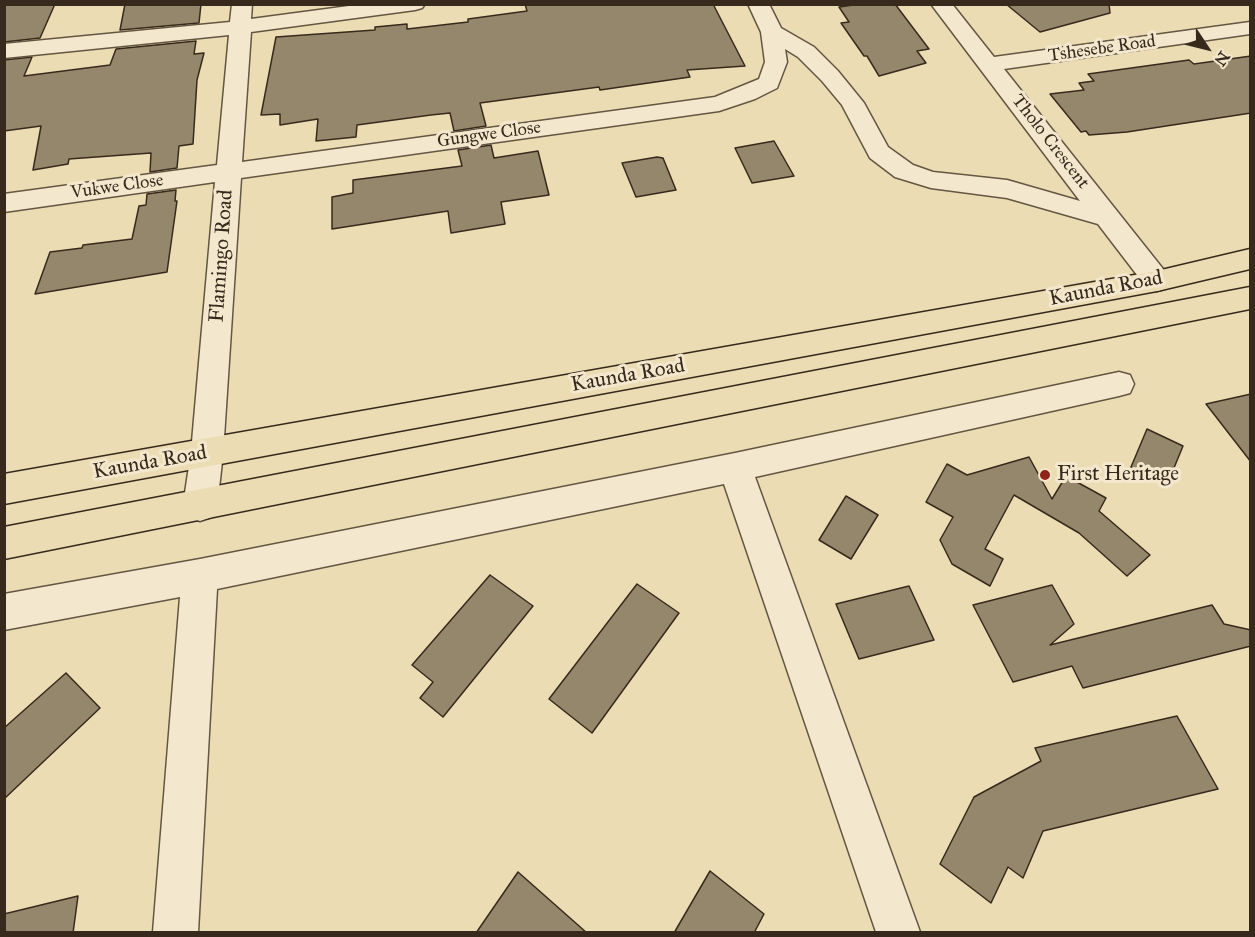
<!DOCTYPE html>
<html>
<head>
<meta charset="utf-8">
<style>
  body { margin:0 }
  #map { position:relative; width:1255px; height:937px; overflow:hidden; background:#ecdcb4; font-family:"IM FELL Great Primer",serif }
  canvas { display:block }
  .frame { position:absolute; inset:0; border:6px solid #372a1c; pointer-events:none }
  .north { position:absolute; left:1177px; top:18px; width:60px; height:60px; -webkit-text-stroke:4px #f3e8ce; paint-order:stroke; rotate:125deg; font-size:16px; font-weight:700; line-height:24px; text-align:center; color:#372a1c }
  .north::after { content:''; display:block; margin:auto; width:21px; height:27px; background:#372a1c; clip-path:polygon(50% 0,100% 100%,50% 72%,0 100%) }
</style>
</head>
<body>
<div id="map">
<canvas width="1255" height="937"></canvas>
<div class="frame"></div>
<div class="north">N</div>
</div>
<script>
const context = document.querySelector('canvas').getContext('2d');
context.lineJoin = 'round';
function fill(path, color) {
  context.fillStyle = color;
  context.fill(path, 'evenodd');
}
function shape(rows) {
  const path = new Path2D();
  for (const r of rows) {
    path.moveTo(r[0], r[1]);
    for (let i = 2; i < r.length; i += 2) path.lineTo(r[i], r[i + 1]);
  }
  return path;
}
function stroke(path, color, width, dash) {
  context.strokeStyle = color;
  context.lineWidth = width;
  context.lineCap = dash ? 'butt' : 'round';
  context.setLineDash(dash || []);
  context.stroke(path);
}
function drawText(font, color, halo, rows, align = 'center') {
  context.font = font + ' "IM FELL Great Primer",serif';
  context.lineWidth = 6;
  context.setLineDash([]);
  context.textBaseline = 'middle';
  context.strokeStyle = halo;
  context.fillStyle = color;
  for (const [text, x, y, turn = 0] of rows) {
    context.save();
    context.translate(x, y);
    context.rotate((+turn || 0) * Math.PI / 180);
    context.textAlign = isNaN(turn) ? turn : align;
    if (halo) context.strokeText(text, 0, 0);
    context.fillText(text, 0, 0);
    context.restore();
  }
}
const building = shape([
  [4,4,55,4,40,38,4,42,4,4],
  [125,4,201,4,199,23,120,30,125,4],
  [525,4,713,4,745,66,687,70,690,77,600,90,599,87,480,103,486,126,454,131,450,113,431,115,357,125,356,137,316,141,318,119,280,125,280,114,261,115,276,37,375,30,375,27,407,24,407,29,468,22,468,19,527,11,525,4],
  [860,4,895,4,929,49,917,51,926,63,879,76,867,56,864,56,841,23,849,22,839,7,860,4],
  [1006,4,1109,4,1110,13,1040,32,1006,4],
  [196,41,194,54,204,53,197,80,193,144,179,146,177,168,150,172,151,153,69,159,68,164,33,170,41,126,4,131,4,60,32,57,24,76,110,65,116,49,196,41],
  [1251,56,1251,113,1127,132,1089,135,1086,131,1081,132,1050,94,1084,90,1079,83,1094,81,1088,74,1189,60,1194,64,1251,56],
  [774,141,794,176,752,183,735,148,774,141],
  [491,145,494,158,538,151,549,195,501,202,505,224,451,233,448,211,332,229,332,197,353,193,353,180,462,166,458,150,491,145],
  [657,157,663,158,676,190,636,197,622,163,657,157],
  [176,190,175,201,177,201,167,272,35,294,50,252,82,248,83,245,132,239,139,206,146,205,147,194,176,190],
  [1251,394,1251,462,1206,404,1251,394],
  [1147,429,1183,446,1167,485,1131,467,1147,429],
  [1029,457,1052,499,1066,476,1106,498,1099,511,1150,555,1127,576,1079,533,1014,495,985,549,1003,559,990,586,952,564,940,540,953,517,926,502,947,464,967,475,1029,457],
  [846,496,878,515,851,559,819,540,846,496],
  [490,575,533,606,443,717,420,698,433,682,412,665,490,575],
  [637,584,679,613,592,733,549,699,637,584],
  [1052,585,1074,624,1050,645,1212,605,1224,624,1251,630,1251,646,1083,688,1072,666,1013,682,973,605,1052,585],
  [909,586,934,640,859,659,836,604,909,586],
  [66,673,100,708,4,799,4,728,66,673],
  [1177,716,1218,789,1043,831,1023,878,1008,867,991,903,940,864,974,797,1041,761,1035,748,1177,716],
  [710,871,764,914,754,933,674,933,710,871],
  [518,872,587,933,476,933,518,872],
  [78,896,73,933,4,933,4,914,78,896]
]);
const minor = shape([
  [232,4,252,4,251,19,364,4,425,4,422,8,415,10,251,32,242,162,715,97,759,79,765,62,761,32,748,4,769,4,781,28,814,47,838,71,864,103,888,147,913,165,933,172,1007,180,1080,201,931,4,952,4,994,57,1250,22,1250,34,1004,69,1167,274,1171,281,1167,288,1157,291,1147,288,1098,224,1007,198,931,188,895,177,870,158,842,105,822,81,798,57,785,49,787,62,777,88,755,99,719,111,241,178,223,453,217,506,212,517,200,521,188,517,183,506,191,453,215,182,4,212,4,194,217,165,229,35,4,58,4,44,230,22,232,4],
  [1119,372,1130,375,1134,384,1130,393,1119,396,755,477,920,932,876,932,724,484,217,589,198,932,153,932,180,597,4,630,4,594,200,559,735,453,1119,372]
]);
const major = shape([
  [1250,249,1250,269,1157,291,4,504,4,474,1157,271,1250,249],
  [1250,287,1250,309,4,559,4,527,1250,287]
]);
const markers = [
  [1045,475,6,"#8f2418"]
];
const farStreetnames = [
  ["Tshesebe Road",1102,49,-8],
  ["Gungwe Close",489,135,-8],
  ["Tholo Crescent",1050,142,52],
  ["Vukwe Close",117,187,-8]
];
const streetNames = [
  ["Flamingo Road",222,256,-86],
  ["Kaunda Road",1106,289,-11],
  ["Kaunda Road",628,376,-10],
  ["Kaunda Road",150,463,-10]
];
const poiNames = [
  ["First Heritage",1057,475]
];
fill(building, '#95876b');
stroke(building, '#372a1c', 1.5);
stroke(minor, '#645642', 3);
stroke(major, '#372a1c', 3);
fill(minor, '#f3e8ce');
fill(major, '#ecdcb4');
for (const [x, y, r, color] of markers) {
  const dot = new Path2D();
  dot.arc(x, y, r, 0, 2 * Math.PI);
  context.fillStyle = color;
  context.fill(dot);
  stroke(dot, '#f3e8ce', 2);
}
drawText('18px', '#372a1c', '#f3e8ce', farStreetnames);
drawText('21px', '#372a1c', '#f3e8ce', streetNames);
drawText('21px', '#372a1c', '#f3e8ce', poiNames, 'left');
</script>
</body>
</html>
